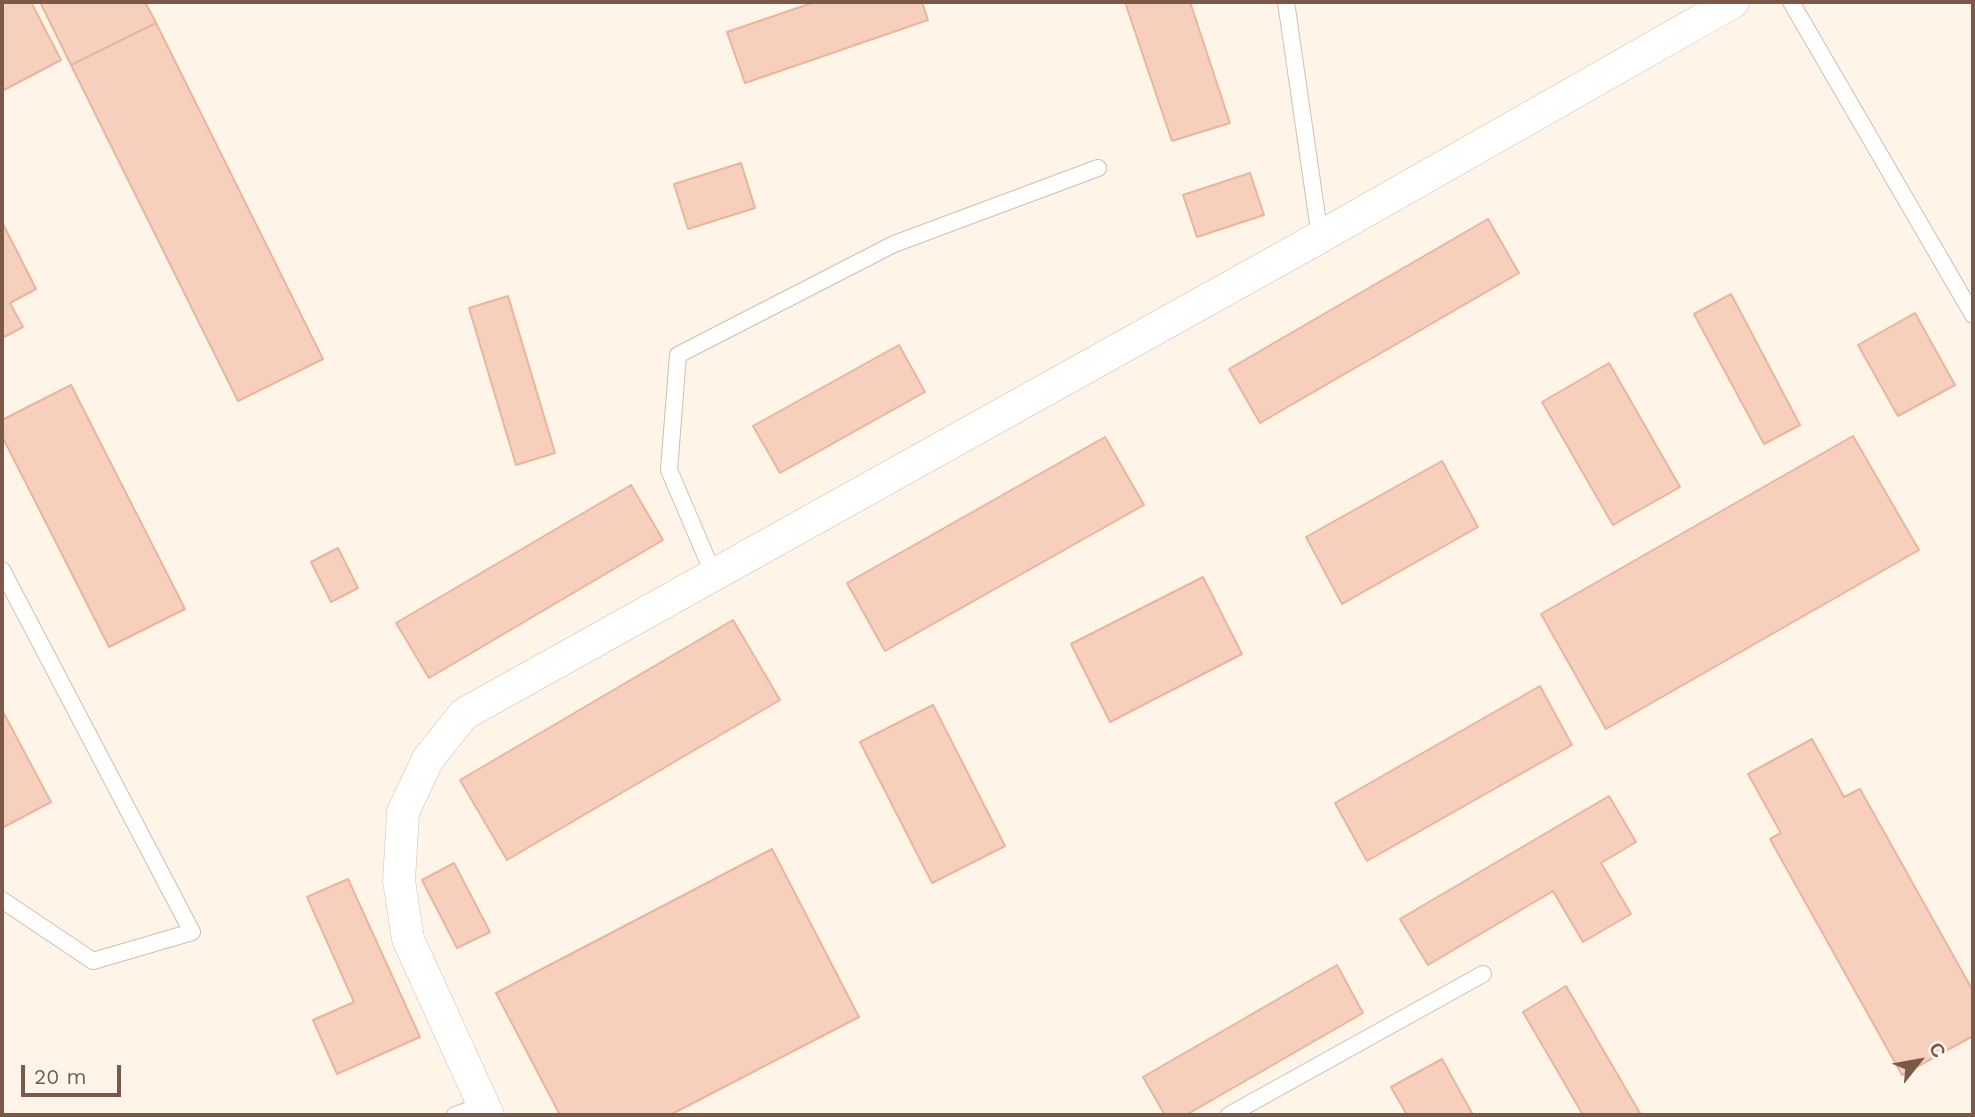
<!DOCTYPE html>
<html>
<head>
<meta charset="utf-8">
<style>
  body { margin:0 }
  #map { position:relative; width:1975px; height:1117px; overflow:hidden; background:#fef4e7; font-family:"Work Sans",sans-serif }
  canvas { display:block }
  .frame { position:absolute; inset:0; border:4px solid #7b5848; pointer-events:none }
  .north { position:absolute; left:1884px; top:1026px; width:70px; height:70px; -webkit-text-stroke:5px #fff8ef; paint-order:stroke; rotate:59deg; font-size:19px; font-weight:700; line-height:28px; text-align:center; color:#7b5848 }
  .north::after { content:''; display:block; margin:auto; width:24px; height:32px; background:#7b5848; clip-path:polygon(50% 0,100% 100%,50% 72%,0 100%) }
  .scale { position:absolute; left:21px; top:1065px; width:100px; height:32px; box-sizing:border-box; border:4px solid #7b5848; border-top:0; padding-left:9px; font-size:21px; line-height:24px; white-space:nowrap; color:#7b5848; -webkit-text-stroke:5px #fff8ef; paint-order:stroke }
</style>
</head>
<body>
<div id="map">
<canvas width="1975" height="1117"></canvas>
<div class="frame"></div>
<div class="north">С</div>
<div class="scale">20 m</div>
</div>
<script>
const context = document.querySelector('canvas').getContext('2d');
context.lineJoin = 'round';
function fill(path, color) {
  context.fillStyle = color;
  context.fill(path, 'evenodd');
}
function shape(rows) {
  const path = new Path2D();
  for (const r of rows) {
    path.moveTo(r[0], r[1]);
    for (let i = 2; i < r.length; i += 2) path.lineTo(r[i], r[i + 1]);
  }
  return path;
}
function stroke(path, color, width, dash) {
  context.strokeStyle = color;
  context.lineWidth = width;
  context.lineCap = dash ? 'butt' : 'round';
  context.setLineDash(dash || []);
  context.stroke(path);
}
const building = shape([
  [2,2,31,2,61,60,2,91,2,2],
  [40,2,145,2,156,23,71,65,40,2],
  [815,2,922,2,928,20,745,83,727,32,815,2],
  [1125,2,1190,2,1230,123,1172,141,1125,2],
  [156,23,323,359,238,401,71,65,156,23],
  [741,163,755,208,688,229,674,184,741,163],
  [1250,173,1264,215,1197,237,1183,195,1250,173],
  [1488,219,1519,273,1260,423,1229,369,1488,219],
  [2,222,36,289,10,303,23,327,2,338,2,222],
  [1731,294,1800,425,1764,444,1694,314,1731,294],
  [508,296,555,453,516,465,469,308,508,296],
  [1915,313,1955,385,1898,416,1858,345,1915,313],
  [899,345,925,392,780,473,753,426,899,345],
  [1609,363,1680,487,1613,525,1542,402,1609,363],
  [71,385,185,609,109,647,2,436,2,420,71,385],
  [1853,436,1919,550,1606,729,1541,614,1853,436],
  [1105,437,1144,505,885,651,847,583,1105,437],
  [1442,461,1478,527,1342,604,1306,537,1442,461],
  [631,485,663,540,429,678,396,623,631,485],
  [338,548,358,588,331,602,311,562,338,548],
  [1203,577,1242,654,1110,722,1071,644,1203,577],
  [733,620,780,700,507,860,460,780,733,620],
  [1540,686,1572,745,1367,861,1335,803,1540,686],
  [933,705,1005,846,932,883,860,742,933,705],
  [2,710,51,802,2,828,2,710],
  [1812,739,1844,797,1860,789,1973,991,1973,1036,1902,1075,1770,839,1781,833,1748,774,1812,739],
  [1609,796,1636,842,1601,863,1631,914,1583,942,1553,891,1428,965,1400,919,1609,796],
  [772,849,859,1017,670,1115,560,1115,496,993,772,849],
  [454,863,490,932,457,948,422,880,454,863],
  [348,879,420,1037,337,1074,313,1020,354,1002,307,897,348,879],
  [1337,965,1363,1013,1186,1115,1165,1115,1143,1077,1337,965],
  [1566,986,1641,1115,1583,1115,1523,1012,1566,986],
  [1442,1059,1473,1115,1407,1115,1391,1087,1442,1059]
]);
const service = shape([
  [1286,2,1320,237],
  [1791,2,1973,315],
  [2,570,192,932,93,961,2,900],
  [713,573,669,470,678,355,894,244,1098,168],
  [455,1115,483,1105],
  [1229,1115,1483,974]
]);
const minor = shape([
  [488,1115,408,939,399,881,403,812,428,759,464,714,1320,237,1733,2]
]);
fill(building, '#f6d0bc');
stroke(building, '#eab59a', 2);
stroke(service, '#d4bdae', 18);
stroke(minor, '#d4bdae', 33);
stroke(service, '#fff', 16);
stroke(minor, '#fff', 32);
</script>
</body>
</html>
